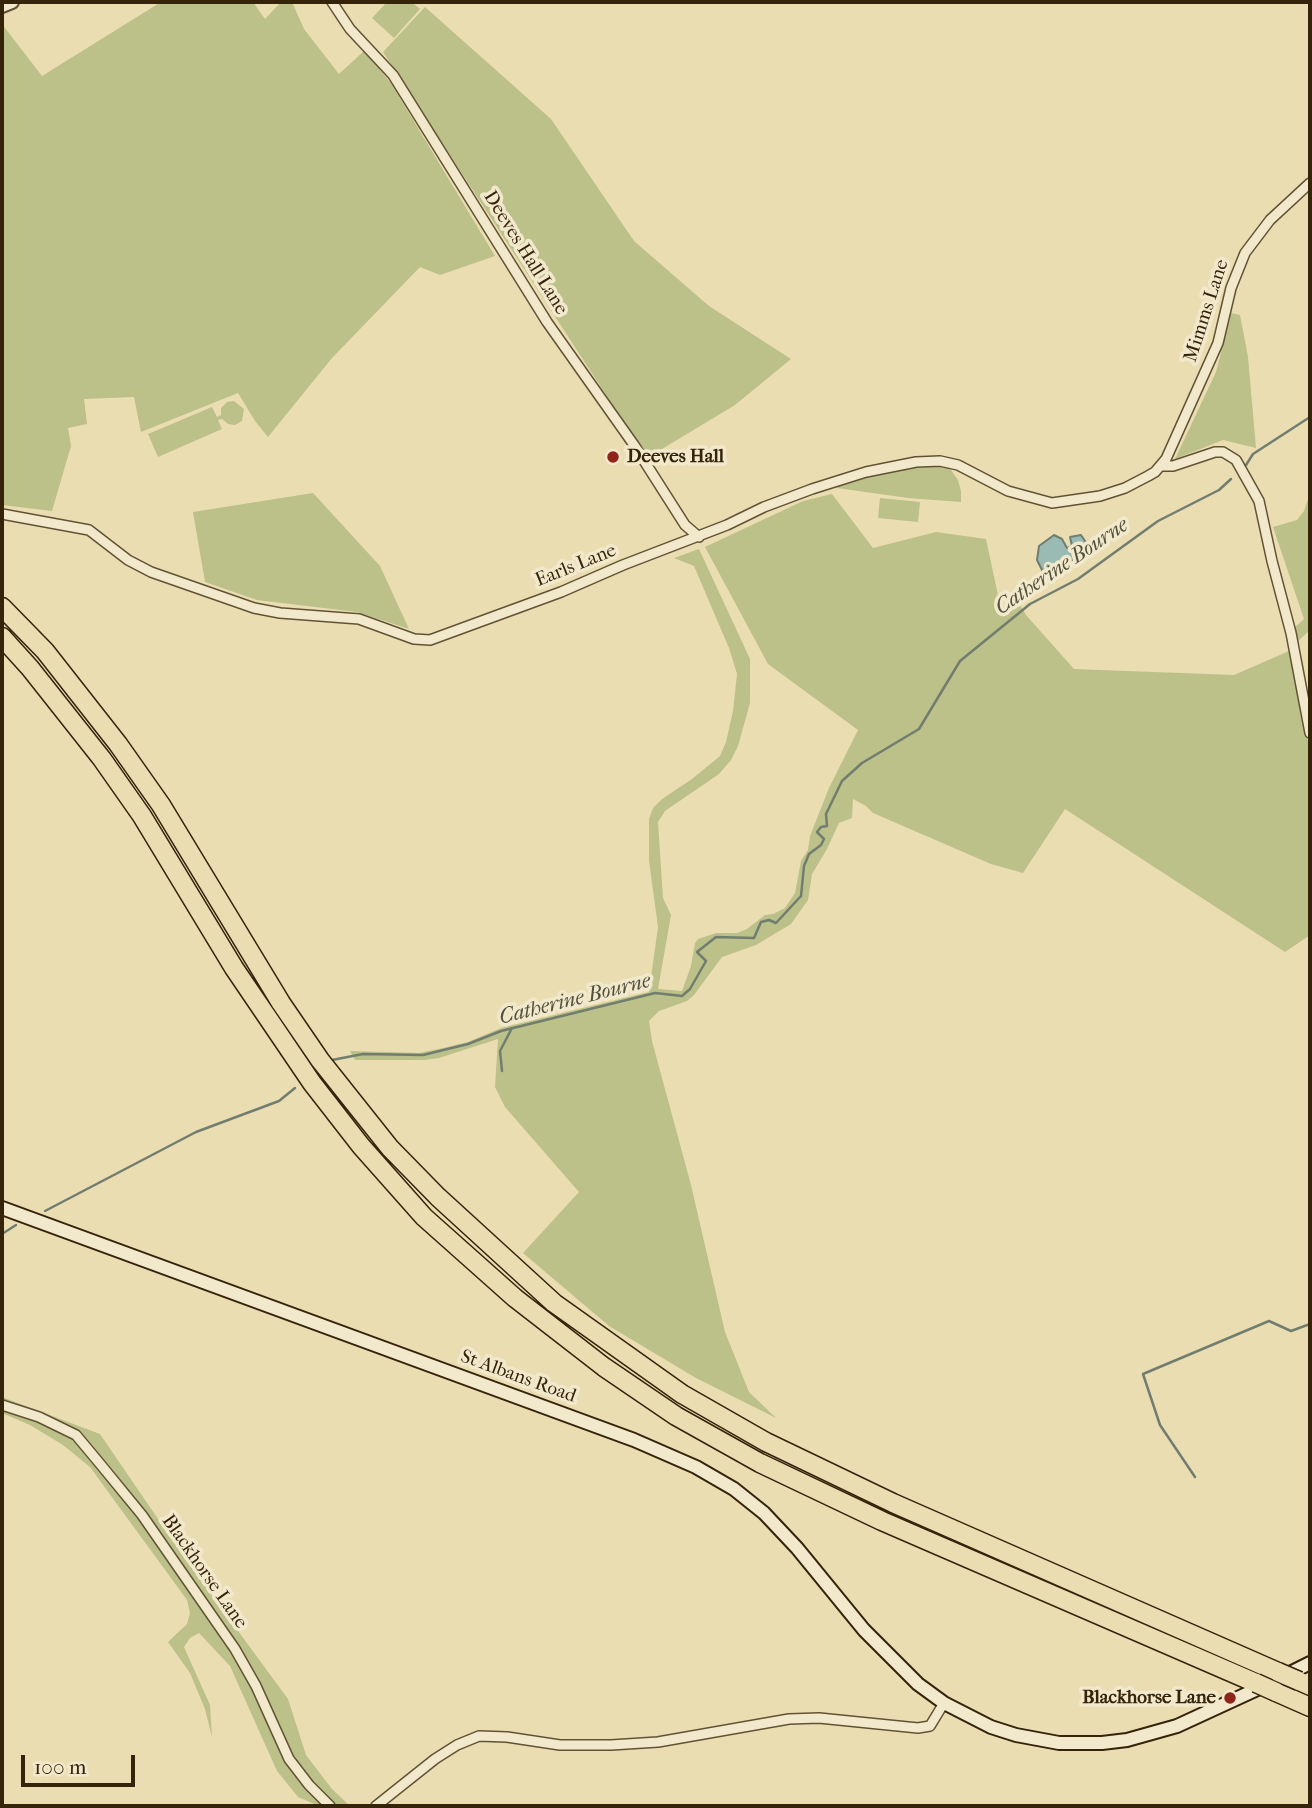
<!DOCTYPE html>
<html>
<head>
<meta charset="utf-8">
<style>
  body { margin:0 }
  #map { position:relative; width:1312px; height:1808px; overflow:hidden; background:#ebddb2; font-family:"IM FELL French Canon",serif }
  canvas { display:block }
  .frame { position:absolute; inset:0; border:4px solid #35230a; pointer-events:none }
  .scale { position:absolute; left:21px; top:1755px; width:114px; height:32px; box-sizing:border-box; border:4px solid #35230a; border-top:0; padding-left:9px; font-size:21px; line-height:24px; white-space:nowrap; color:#35230a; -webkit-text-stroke:5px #f2e9cd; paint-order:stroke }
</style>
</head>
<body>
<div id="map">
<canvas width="1312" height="1808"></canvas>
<div class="frame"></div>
<div class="scale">100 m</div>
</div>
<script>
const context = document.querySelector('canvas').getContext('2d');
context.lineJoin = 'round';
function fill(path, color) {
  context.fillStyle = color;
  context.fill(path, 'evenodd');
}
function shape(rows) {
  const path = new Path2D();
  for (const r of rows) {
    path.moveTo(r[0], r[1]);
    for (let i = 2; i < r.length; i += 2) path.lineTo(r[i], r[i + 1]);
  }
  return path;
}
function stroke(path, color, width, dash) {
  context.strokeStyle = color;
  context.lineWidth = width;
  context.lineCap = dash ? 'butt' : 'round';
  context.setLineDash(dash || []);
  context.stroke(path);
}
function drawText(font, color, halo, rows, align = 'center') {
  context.font = font + ' "IM FELL French Canon",serif';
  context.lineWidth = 7;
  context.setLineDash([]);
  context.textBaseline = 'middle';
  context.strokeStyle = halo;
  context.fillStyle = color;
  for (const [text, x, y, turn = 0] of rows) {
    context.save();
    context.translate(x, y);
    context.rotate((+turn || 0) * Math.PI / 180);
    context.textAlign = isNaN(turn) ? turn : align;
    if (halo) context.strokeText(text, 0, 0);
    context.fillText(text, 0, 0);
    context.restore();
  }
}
const green = shape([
  [161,2,253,2,265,19,281,2,292,2,304,29,339,74,365,50,392,85,495,256,440,275,420,267,332,358,268,437,255,421,238,393,141,432,134,397,84,399,87,424,68,428,71,446,52,511,2,505,2,24,42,76],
  [387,2,412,2,420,9,394,38,372,18],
  [425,7,551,119,634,241,709,306,791,359,735,405,647,458,383,52],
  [1231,313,1240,315,1248,357,1256,448,1223,440,1175,459,1216,372],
  [234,401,244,409,242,421,235,425,228,424,222,419,218,420,222,429,158,457,148,434,212,407,217,417,221,415,221,408,227,402],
  [939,464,951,470,958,480,961,491,961,502,908,498,837,488,840,483,896,468],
  [313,493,380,566,409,629,357,612,257,600,205,582,193,512],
  [1310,493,1310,630,1296,643,1293,629,1304,619,1273,527,1297,520,1304,511],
  [832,494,873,548,936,532,986,539,1001,609,1016,598,1026,615,1074,669,1234,675,1289,651,1310,751,1310,935,1285,952,1065,809,1023,873,991,864,873,813,866,806,853,799,852,818,839,823,827,849,812,874,808,900,791,924,756,945,722,957,694,995,687,1001,659,1011,649,1021,652,1041,691,1185,725,1332,749,1392,776,1418,696,1378,609,1326,523,1253,579,1192,505,1107,495,1087,498,1039,439,1058,424,1060,355,1060,350,1051,419,1053,439,1049,468,1042,501,1028,649,992,658,927,649,861,649,819,653,808,662,799,692,779,720,756,726,742,733,711,737,674,729,648,694,566,674,558,699,549,750,659,750,703,738,746,731,760,719,774,665,811,658,822,663,898,671,915,658,989,682,991,691,966,695,943,698,939,716,933,737,933,747,929,765,915,773,914,785,908,795,893,801,861,808,850,810,836,829,788,858,730,768,664,705,547,803,501],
  [880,498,920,502,918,522,878,518],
  [2,1397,100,1434,186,1560,288,1699,306,1755,332,1789,350,1806,319,1806,298,1797,277,1771,230,1666,199,1633,190,1638,184,1647,210,1705,212,1737,205,1709,190,1673,168,1642,187,1624,190,1613,187,1600,90,1467,63,1445,30,1425,2,1413]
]);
const water = shape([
  [1054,535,1062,539,1067,548,1072,546,1070,537,1081,535,1091,550,1047,573,1043,572,1037,560,1039,546,1054,535]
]);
const stream = shape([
  [1246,465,1253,454,1310,417],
  [332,1060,363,1054,423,1055,468,1044,501,1031,655,993,682,996,690,989,706,961,697,952,716,937,754,938,761,922,769,920,776,923,801,896,804,866,809,854,821,845,824,839,817,832,821,827,827,826,826,814,842,781,862,763,919,729,960,661,1030,604,1078,579,1158,521,1219,490,1231,479],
  [502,1071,500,1051,512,1028],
  [45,1211,196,1132,279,1101,295,1088],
  [2,1234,16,1225],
  [1195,1477,1160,1425,1143,1374,1269,1321,1291,1331,1310,1324]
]);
const minor = shape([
  [332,2,350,29,393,75,547,322,634,445,685,525,699,537],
  [1161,466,1173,466,1215,452,1223,452,1236,460,1259,501,1272,561,1291,633,1310,733],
  [2,514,89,530,128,560,151,572,254,608,280,613,359,619,414,639,430,640,561,592,623,565,727,525,764,507,812,489,866,472,916,462,940,461,958,465,1008,491,1052,503,1100,496,1125,488,1148,476,1155,472,1166,459,1218,343,1231,288,1245,253,1270,220,1310,183],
  [2,1405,39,1417,76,1435,101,1465,142,1515,235,1649,256,1686,289,1759,309,1785,330,1806],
  [376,1806,435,1759,457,1745,479,1736,507,1737,560,1745,611,1745,658,1742,789,1719,819,1718,918,1728,930,1726,944,1703]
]);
const tertiary = shape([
  [2,6,12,2]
]);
const secondary = shape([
  [2,1208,634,1440,696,1467,734,1489,764,1513,797,1548,864,1630,918,1684,944,1703,991,1727,1016,1735,1059,1743,1102,1743,1127,1740,1177,1726,1266,1685],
  [1282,1677,1310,1663]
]);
const motorway = shape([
  [2,607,45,651,118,744,161,805,281,1003,320,1060,390,1148,438,1197,554,1303,682,1394,766,1442,893,1503,1278,1672],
  [2,637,30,668,102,759,142,816,234,968,312,1083,361,1146,424,1217,515,1298,604,1367,676,1416,760,1463,882,1521,1256,1683],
  [1276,1692,1310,1707]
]);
const motorwayBridge = shape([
  [1278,1672,1299,1681],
  [1256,1683,1276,1692]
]);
const markers = [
  [613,457,7,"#8f2418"],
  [1230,1698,7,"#8f2418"]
];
const streetNames = [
  ["Deeves Hall Lane",525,253,58],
  ["Mimms Lane",1207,311,-72],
  ["Earls Lane",576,566,-22],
  ["St Albans Road",518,1377,20],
  ["Blackhorse Lane",204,1572,55]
];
const poiNames = [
  ["Deeves Hall",627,457],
  ["Blackhorse Lane",1216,1698,"right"]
];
const waterNames = [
  ["Catherine Bourne",1062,567,-34],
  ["Catherine Bourne",575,1000,-14]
];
fill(green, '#bcc089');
fill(water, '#99bbb3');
stroke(water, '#717e6f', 2);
stroke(stream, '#717e6f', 2.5);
stroke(minor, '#625234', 12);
stroke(tertiary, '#625234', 16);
stroke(secondary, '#35230a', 16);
stroke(motorway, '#35230a', 21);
stroke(minor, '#f2e9cd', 9);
stroke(tertiary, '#f2e9cd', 12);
stroke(secondary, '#f2e9cd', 12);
stroke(motorway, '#ebddb2', 18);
stroke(motorwayBridge, '#35230a', 21, []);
stroke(motorwayBridge, '#ebddb2', 18);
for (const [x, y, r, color] of markers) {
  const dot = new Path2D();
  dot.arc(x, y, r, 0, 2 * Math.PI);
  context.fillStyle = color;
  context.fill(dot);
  stroke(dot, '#f2e9cd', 2.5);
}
drawText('19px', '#35230a', '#f2e9cd', streetNames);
drawText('bold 19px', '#35230a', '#f2e9cd', poiNames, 'left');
drawText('italic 21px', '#53513d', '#f2e9cd', waterNames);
</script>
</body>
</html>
